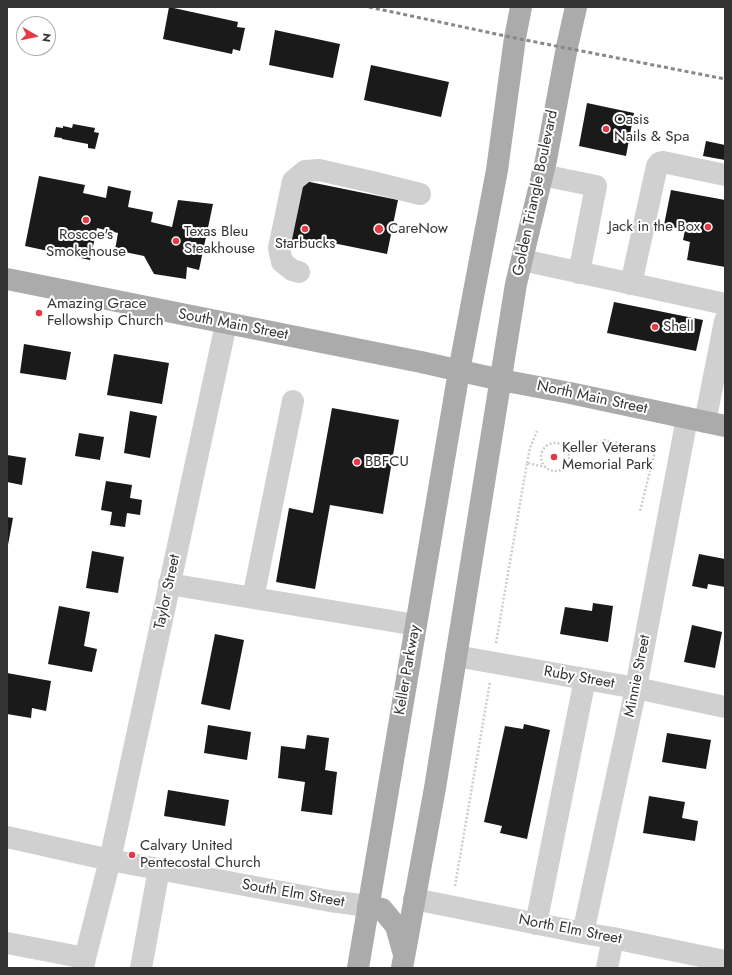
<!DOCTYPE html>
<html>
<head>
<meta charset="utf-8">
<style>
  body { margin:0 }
  #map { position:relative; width:732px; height:975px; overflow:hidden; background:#fff; font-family:Jost,sans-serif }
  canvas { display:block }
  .frame { position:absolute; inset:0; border:8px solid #333; pointer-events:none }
  .north { position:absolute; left:16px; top:16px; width:40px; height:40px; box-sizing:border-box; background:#fff; border:1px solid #adadad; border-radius:50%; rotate:99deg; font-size:11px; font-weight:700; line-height:16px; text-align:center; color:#333 }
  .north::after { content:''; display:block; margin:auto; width:14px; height:18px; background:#e63946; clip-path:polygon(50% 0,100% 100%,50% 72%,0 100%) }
</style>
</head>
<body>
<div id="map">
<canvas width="732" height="975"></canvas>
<div class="frame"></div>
<div class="north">N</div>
</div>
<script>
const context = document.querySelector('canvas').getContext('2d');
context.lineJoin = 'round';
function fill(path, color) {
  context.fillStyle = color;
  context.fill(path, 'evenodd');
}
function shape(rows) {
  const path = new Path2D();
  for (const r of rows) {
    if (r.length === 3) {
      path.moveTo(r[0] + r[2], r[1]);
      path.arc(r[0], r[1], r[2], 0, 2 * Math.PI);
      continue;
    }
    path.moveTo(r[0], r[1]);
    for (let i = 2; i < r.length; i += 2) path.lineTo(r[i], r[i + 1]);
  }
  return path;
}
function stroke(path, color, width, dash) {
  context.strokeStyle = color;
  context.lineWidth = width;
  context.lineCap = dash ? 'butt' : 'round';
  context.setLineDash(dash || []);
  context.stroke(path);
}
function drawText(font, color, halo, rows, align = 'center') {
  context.font = font + ' Jost,sans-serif';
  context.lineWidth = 4;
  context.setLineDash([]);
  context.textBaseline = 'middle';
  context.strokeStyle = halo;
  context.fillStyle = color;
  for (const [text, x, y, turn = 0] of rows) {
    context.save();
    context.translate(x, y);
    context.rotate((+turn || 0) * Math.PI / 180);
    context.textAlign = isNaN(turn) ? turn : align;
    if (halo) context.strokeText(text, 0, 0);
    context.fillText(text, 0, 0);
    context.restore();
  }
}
const building = shape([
  [169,7,238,22,237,27,245,28,240,51,233,49,232,54,163,39],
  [275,30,340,44,333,78,269,65],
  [371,65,449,82,441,117,364,100],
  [587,103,634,113,626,156,579,146],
  [73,124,95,128,94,132,99,133,95,149,88,148,88,144,62,139,62,138,54,137,56,127,63,128,63,126,72,128],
  [706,141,725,145,725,160,703,156],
  [39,176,85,185,83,193,106,198,108,186,131,191,128,207,153,212,151,222,172,227,178,200,213,204,199,270,187,267,186,279,154,274,144,256,115,250,118,233,97,228,90,260,25,246],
  [300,180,398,200,387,254,318,240,317,245,288,239],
  [671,190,725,200,725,267,687,260,690,242,683,240,685,230,664,225],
  [614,302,703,320,696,351,607,333],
  [24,344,71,352,66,380,20,373],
  [114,354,169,363,162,404,107,395],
  [332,408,399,420,383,514,330,505,315,589,276,582,289,508,313,513],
  [130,411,157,416,150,458,124,453],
  [79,433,104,437,100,460,75,456],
  [7,455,26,458,22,485,7,482],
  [106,481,132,485,130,498,142,500,140,515,127,513,125,527,110,525,112,512,101,510],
  [7,517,13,518,8,545,7,545],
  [92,551,124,557,118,593,86,588],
  [699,554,725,559,725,587,708,584,707,589,692,586],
  [593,603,613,606,608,642,560,634,565,607,592,611],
  [59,606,90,612,84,646,97,649,92,672,48,664],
  [692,625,722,632,715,668,684,662],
  [215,634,244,640,230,710,201,704],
  [7,673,51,681,46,711,32,708,31,718,7,714],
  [524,724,550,730,527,839,500,833,502,826,484,822,505,726,523,729],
  [208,725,251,732,247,760,204,753],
  [667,733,711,740,706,769,662,762],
  [307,735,329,738,325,770,337,772,332,815,301,811,305,782,278,778,281,746,305,749],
  [168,790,229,800,225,826,164,816],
  [649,796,685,802,682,818,698,821,695,841,643,833]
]);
const path = shape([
  [555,457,14],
  [566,447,587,449,604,440,655,451,640,511],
  [527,463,530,448,537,431],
  [496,643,527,463,545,467],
  [455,886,490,682]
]);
const minor = shape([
  [542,175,596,186,579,273],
  [522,260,725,304],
  [299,272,292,270,282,262,279,248,293,181,305,171,319,170,372,182,420,194],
  [631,284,657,166,659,163,663,162,725,175],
  [705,422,725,321],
  [169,584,416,625],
  [253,598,293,401],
  [456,656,636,688,725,707],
  [7,837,110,860,330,901,368,906],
  [414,899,583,933,613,938,725,961],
  [536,924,585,679],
  [583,933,636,688,687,418],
  [7,943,85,958,83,968],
  [85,958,110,860,226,324],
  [141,968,159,869],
  [607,968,613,938]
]);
const major = shape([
  [7,279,421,362,501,380,570,393,725,426],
  [368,906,382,909,396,926,403,951],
  [358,968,459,371,497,170,515,38,521,7],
  [402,968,435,788,516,284,546,160,567,47,576,7]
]);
const rail = shape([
  [369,7,515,38,725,79]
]);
const markers = [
  [606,129,4,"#e63946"],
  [86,220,4,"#e63946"],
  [708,227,4,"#e63946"],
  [305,229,4,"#e63946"],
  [379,229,5,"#e63946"],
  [176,241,4,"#e63946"],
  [39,313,4,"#e63946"],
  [655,327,4,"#e63946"],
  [554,457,4,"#e63946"],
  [357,462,4,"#e63946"],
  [132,855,4,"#e63946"]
];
const poiNames = [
  ["Oasis",614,120],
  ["Nails & Spa",614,137],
  ["Jack in the Box",700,227,"right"],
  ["CareNow",388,229],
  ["Texas Bleu",184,232],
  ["Steakhouse",184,249],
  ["Roscoe's",86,235,"center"],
  ["Smokehouse",86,252,"center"],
  ["Starbucks",305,244,"center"],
  ["Amazing Grace",47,304],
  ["Fellowship Church",47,321],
  ["Shell",663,327],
  ["Keller Veterans",562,448],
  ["Memorial Park",562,465],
  ["BBFCU",365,462],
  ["Calvary United",140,846],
  ["Pentecostal Church",140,863]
];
const streetNames = [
  ["Golden Triangle Boulevard",536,193,-78],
  ["South Main Street",233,325,11],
  ["North Main Street",592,398,12],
  ["Taylor Street",168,592,-78],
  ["Keller Parkway",408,670,-80],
  ["Minnie Street",638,676,-79],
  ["Ruby Street",579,678,10],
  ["South Elm Street",293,894,10],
  ["North Elm Street",570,930,11]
];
fill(building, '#1a1a1a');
stroke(path, '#cdcdcd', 2.5, [2, 2]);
stroke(minor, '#d0d0d0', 22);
stroke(major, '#ababab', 22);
stroke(rail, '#888', 3, [4, 3]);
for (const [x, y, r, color] of markers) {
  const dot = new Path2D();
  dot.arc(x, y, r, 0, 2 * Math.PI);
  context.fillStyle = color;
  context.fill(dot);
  stroke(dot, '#fff', 1.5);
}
drawText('15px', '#333', '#fff', poiNames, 'left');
drawText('15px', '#333', '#fff', streetNames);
</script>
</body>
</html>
